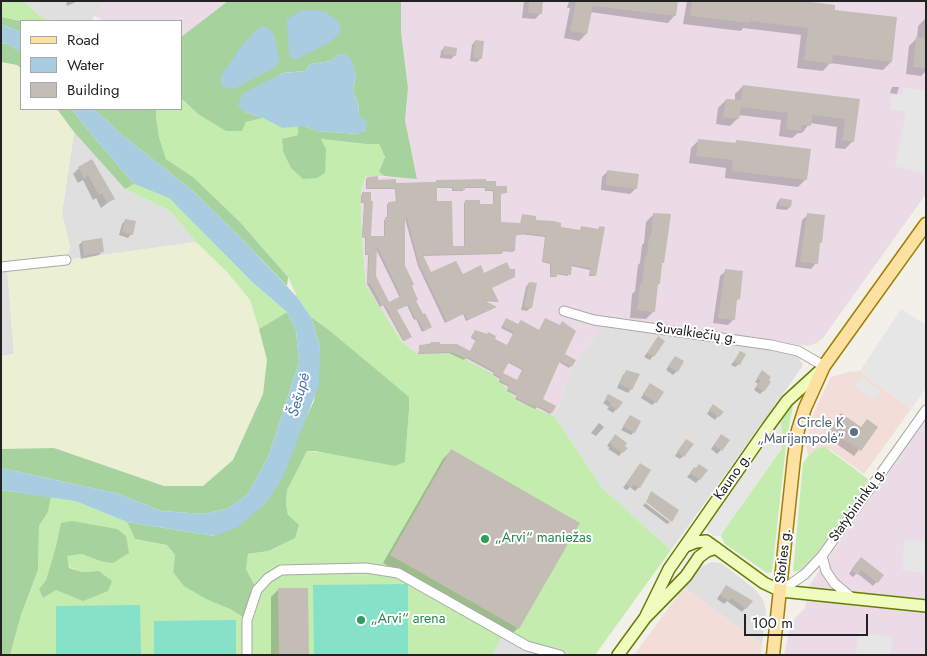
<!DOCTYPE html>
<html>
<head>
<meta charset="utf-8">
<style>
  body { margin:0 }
  #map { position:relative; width:927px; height:656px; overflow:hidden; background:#f2f0e9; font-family:Jost,sans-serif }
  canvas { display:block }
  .frame { position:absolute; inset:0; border:2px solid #222; pointer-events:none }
  .legend { position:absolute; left:20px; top:20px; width:162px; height:90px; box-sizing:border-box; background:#fff; border:1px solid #a7a7a7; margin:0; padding:6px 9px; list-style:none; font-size:15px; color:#222 }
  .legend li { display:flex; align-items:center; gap:10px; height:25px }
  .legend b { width:25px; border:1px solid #a7a7a7 }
  .scale { position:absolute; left:744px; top:614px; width:124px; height:22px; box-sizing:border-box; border:2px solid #222; border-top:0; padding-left:6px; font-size:15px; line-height:18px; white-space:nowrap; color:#222; -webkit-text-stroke:4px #fff; paint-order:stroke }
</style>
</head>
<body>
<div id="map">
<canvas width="927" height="656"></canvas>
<div class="frame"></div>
<ul class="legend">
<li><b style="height:6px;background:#fde1a2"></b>Road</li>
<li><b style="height:14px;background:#a9cde0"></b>Water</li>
<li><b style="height:14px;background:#c3bdb5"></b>Building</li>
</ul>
<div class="scale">100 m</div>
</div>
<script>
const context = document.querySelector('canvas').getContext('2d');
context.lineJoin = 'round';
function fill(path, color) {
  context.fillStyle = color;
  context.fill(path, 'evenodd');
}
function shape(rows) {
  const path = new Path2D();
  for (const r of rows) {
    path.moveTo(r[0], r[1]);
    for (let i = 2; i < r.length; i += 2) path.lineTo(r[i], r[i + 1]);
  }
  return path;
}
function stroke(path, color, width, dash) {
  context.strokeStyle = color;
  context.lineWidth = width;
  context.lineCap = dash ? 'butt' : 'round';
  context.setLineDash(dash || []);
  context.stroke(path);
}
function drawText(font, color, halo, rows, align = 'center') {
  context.font = font + ' Jost,sans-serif';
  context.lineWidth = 4;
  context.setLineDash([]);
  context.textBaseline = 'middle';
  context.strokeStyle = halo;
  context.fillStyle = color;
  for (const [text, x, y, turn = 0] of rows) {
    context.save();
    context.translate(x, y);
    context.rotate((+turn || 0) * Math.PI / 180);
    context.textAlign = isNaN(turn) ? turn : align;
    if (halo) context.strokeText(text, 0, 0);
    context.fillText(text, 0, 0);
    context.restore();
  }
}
const residential = shape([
  [24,1,106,1,91,21,53,21,40,16],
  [74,132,125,189,170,211,196,242,66,260,70,247,62,213],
  [7,266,14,354,1,356,1,267],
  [601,321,707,335,796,354,802,363,802,367,671,550,602,488,554,416,561,402,565,382,581,354,598,332],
  [712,562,721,563,756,590,763,600,766,610,762,645,684,587,701,567],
  [504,633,560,655,492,655]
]);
const commercial = shape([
  [860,371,911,409,864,474,831,450,818,448,808,456,806,444,811,420,819,401,831,377,849,372],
  [684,587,762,645,761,655,634,655]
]);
const industrial = shape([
  [106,1,228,1,181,37,181,21,104,21,95,16],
  [401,1,926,1,926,194,823,338,817,343,809,346,799,345,798,351,602,321,598,332,581,354,565,382,561,402,554,416,518,401,493,374,453,354,418,354,402,342,366,285,362,238,361,191,366,176,417,178,405,120,408,88,401,32],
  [926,419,926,655,784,655,791,624,795,618,805,608,808,587]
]);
const farmland = shape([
  [1,62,17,65,21,68,21,109,57,109,74,132,62,213,70,247,66,260,196,242,227,272,250,300,259,329,267,360,263,394,233,460,203,486,164,486,54,448,1,449,1,356,14,354,7,266,1,267]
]);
const grass = shape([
  [1,1,24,1,40,16,53,21,21,21,1,17],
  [181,98,198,114,243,125,246,122,263,118,282,128,298,126,298,135,282,140,283,151,321,139,366,144,379,144,385,157,379,170,384,176,366,176,361,191,362,238,366,285,402,342,418,354,453,353,493,374,518,401,554,416,602,488,671,550,595,655,560,655,504,633,492,655,10,655,21,615,38,570,39,526,48,512,51,497,75,501,127,522,135,539,167,545,175,555,173,572,206,599,232,610,246,620,257,590,246,569,248,554,268,551,288,515,286,505,287,489,307,451,405,461,409,410,408,397,329,330,311,317,297,297,288,277,239,221,193,177,166,159,159,137,156,116,156,109,181,109],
  [61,523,100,561,82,554,66,556,69,567,83,572,99,571,112,581,56,590,39,589,46,580,56,546],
  [134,184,169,198,252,282,287,312,259,329,250,300,227,272,196,242,170,211,125,189],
  [791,404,793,406,787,436,772,572,767,573,725,544,721,536,722,533,782,448,781,423],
  [825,447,868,479,864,488,807,567,800,571,793,572,803,463,808,456,818,448]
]);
const forest = shape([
  [228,1,401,1,401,32,408,88,405,120,417,179,384,176,379,171,385,157,379,144,366,144,321,139,326,149,325,173,317,178,303,179,291,168,283,151,282,139,298,135,298,126,305,126,317,131,358,134,366,130,359,116,358,103,353,90,356,75,339,54,331,61,310,64,305,71,282,73,245,112,263,118,246,122,242,131,226,131,198,114,181,98,181,37],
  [1,17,21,21,21,32,1,24],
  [1,43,8,44,21,52,21,68,17,65,1,62],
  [57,109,72,109,87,129,134,184,125,189,74,132],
  [94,109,156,109,156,116,159,137,166,159,193,177,239,221,288,277,287,286,241,238,193,191,122,135],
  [287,312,296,330,299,362,269,455,248,494,229,508,204,514,161,511,119,494,1,468,1,449,54,448,164,486,203,486,233,460,263,394,267,360,259,329],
  [311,317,329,330,409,397,409,410,405,462,395,466,315,451,307,451,287,490,286,505,288,515,299,525,295,538,268,551,248,554,246,569,257,590,247,620,232,610,206,599,184,586,173,572,175,555,167,545,135,539,127,522,215,536,299,432,314,401,320,346],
  [1,490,51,497,48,512,39,526,38,570,21,615,10,655,1,655],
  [72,521,117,529,126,536,129,553,113,563,100,561,82,554,67,556,69,568,83,572,99,571,112,581,108,591,83,601,56,590,43,598,39,589,46,580,56,546,61,523]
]);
const pitch = shape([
  [408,584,408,655,314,655,313,585],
  [140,605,141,655,56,655,56,606],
  [236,620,236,655,154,655,154,621]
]);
const parking = shape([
  [903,88,926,90,926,169,923,173,895,166,906,112,890,109,892,95,903,95],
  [901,309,926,325,926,388,911,409,860,371],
  [862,377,881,391,873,401,854,386],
  [781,423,782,448,722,533,721,536,714,536,704,528],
  [905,539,926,542,926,573,902,570],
  [858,632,893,637,890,655,856,655]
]);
const water = shape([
  [313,10,326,12,339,22,341,31,332,41,299,58,293,59,289,55,287,19,301,11],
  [1,24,21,32,21,52,8,44,1,43],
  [260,27,267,27,274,35,279,58,277,66,234,89,225,88,221,85,221,76,243,44],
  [339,54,346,54,351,59,356,75,353,90,358,103,359,116,367,122,366,130,359,134,317,131,305,126,282,128,263,118,245,112,238,106,242,94,283,73,305,71,310,64,331,61],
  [72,109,94,109,122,135,193,191,241,238,297,297,311,317,320,346,319,385,283,477,266,503,238,527,215,536,127,522,75,501,1,490,1,468,119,494,161,511,204,514,229,508,248,494,269,455,299,362,296,330,287,312,252,282,169,198,134,184,87,129]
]);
const shadow = shape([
  [66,1,78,1,67,6],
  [524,1,542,1,540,14,535,19,522,18],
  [569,1,677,1,675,15,668,23,590,12,586,34,579,41,564,38,570,8,567,8],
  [687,1,747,1,834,11,891,62,883,70,830,63,823,71,797,68,801,35,743,28,741,31,683,24],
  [926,18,926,71,921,76,906,74,909,46,917,38,918,26],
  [475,41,481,58,477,62,470,61,472,45],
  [444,48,455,55,451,59,440,58,441,51],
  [743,86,858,100,853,141,845,149,835,148,837,127,810,123,802,133,798,133,792,138,779,136,781,120,739,115,738,118,730,126,716,124,718,108,726,100,735,101,735,94],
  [892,87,899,87,897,94,890,93],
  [699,140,734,144,737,141,806,179,798,187,725,178,726,168,689,163,691,148],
  [91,160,114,198,101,208,96,198,93,200,83,180,78,183,73,174,79,168],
  [608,171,636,188,630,194,601,190,602,177],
  [368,178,395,184,435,182,437,181,485,183,506,193,499,194,500,223,520,224,522,216,534,222,579,232,581,228,598,230,599,227,595,275,593,276,589,276,590,270,571,266,568,276,556,274,555,277,550,277,550,264,542,262,545,237,520,234,515,236,514,250,513,252,502,251,501,254,422,256,431,274,462,276,491,288,497,302,485,301,494,308,466,321,463,314,445,323,418,266,404,215,404,266,415,301,431,327,422,332,416,319,414,320,407,305,396,310,409,338,403,341,383,305,380,307,367,284,368,255,365,255,365,238,362,237,364,203,361,203,361,195,370,193,370,237,384,237,384,220,387,219,387,204,396,203,395,189,366,189,366,179],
  [436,188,452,188,452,191,463,191,464,188,485,188,485,191,493,191,493,205,479,205,465,202,464,203,464,247,452,247,436,203],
  [375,247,400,298,389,304,375,277],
  [780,199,790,207,787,210,776,209,777,203],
  [654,214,665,243,659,284,656,286,654,311,646,319,630,318,632,294,635,291,638,265,640,263,642,245,644,243,646,222],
  [808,215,821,242,818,245,816,263,811,269,795,267,802,220],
  [126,220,131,234,128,238,119,235,122,224],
  [82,242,102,251,99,255,81,259,79,245],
  [726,271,739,299,736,301,734,319,728,325,713,323,720,276],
  [529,283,531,307,527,311,521,310,526,287],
  [505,321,574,360,569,368,559,362,541,399,551,413,550,414,537,407,535,409,515,399,517,396,507,391,509,387,499,382,500,379,493,375,494,373,466,358,464,360,449,353,418,354,420,346,432,343,470,352,476,341,471,338,474,333,507,346,513,334,501,328],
  [507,362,522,370,517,381,502,373],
  [658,338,653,356,650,360,644,357],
  [741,352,739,364,735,367,731,365],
  [675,357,677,371,673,375,666,370],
  [627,371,631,389,628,393,617,388,623,375],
  [762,372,763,391,760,394,754,390,758,384,755,382],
  [647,388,656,402,652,405,641,398],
  [609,396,621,403,613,413,607,409,609,407,603,403],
  [710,409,718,416,715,420,707,414],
  [842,415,860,428,876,427,854,456,825,436],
  [630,417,634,432,631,435,621,430],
  [599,423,604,427,596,436,591,433],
  [612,439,622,452,619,456,608,449,610,448,607,446],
  [718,439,721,450,717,454,711,449],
  [683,444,683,456,680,459,675,456],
  [451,451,518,628,510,636,383,563,443,459],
  [637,468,639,487,635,491,630,487,627,490,623,488],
  [694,469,706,470,696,483,687,477],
  [645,503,670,522,667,524,643,506],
  [857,562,883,575,873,586,857,573,853,577,849,574],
  [279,589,308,655,271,655,271,597],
  [723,590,751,601,742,612,727,601,724,604,717,599]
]);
const building = shape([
  [529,1,543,1,542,14,528,13],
  [576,1,678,1,676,16,593,6,587,34,570,31],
  [692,1,803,1,835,5,835,10,897,17,892,62,833,55,832,64,804,60,808,28,750,21,750,23,690,16],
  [916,37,926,38,926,68,913,67],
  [475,40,484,41,482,59,473,58],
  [444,46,457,48,456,56,443,54],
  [743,85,860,99,854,142,842,140,845,119,812,115,811,126,802,125,801,131,786,129,788,113,741,107,739,119,723,117,726,99,741,100],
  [698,139,736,143,736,140,811,149,807,180,732,171,733,160,696,156],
  [92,159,115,199,107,203,102,193,99,195,88,175,84,178,78,167],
  [607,170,639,174,637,189,606,185],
  [378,176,378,180,396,179,396,183,436,182,436,180,486,179,486,181,496,181,496,186,507,186,507,193,501,193,501,222,521,223,522,214,536,216,536,220,553,221,561,223,561,227,580,230,581,226,599,229,599,226,605,227,596,276,589,275,591,268,572,265,571,275,557,273,557,277,551,276,551,263,542,261,546,236,522,233,521,235,516,235,515,251,503,250,503,253,423,255,431,272,456,261,463,274,481,265,484,273,507,262,510,269,515,269,515,277,492,288,499,302,484,300,497,307,468,320,464,313,447,322,419,264,407,218,405,218,405,266,414,284,412,286,418,300,416,301,423,314,425,313,432,327,424,331,418,319,416,320,409,305,397,310,412,337,404,341,385,305,382,306,370,283,368,283,369,254,366,254,366,237,362,236,365,202,362,202,362,192,371,192,371,201,373,201,371,236,385,236,385,217,388,217,388,202,397,201,396,188,367,188,367,177],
  [453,187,453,190,465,190,465,187,486,187,486,190,494,190,494,204,480,204,480,200,465,200,465,246,453,246,452,201,437,201,437,188],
  [377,246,401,296,389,302,376,276],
  [780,198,792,200,791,207,779,205],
  [653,213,671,214,664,263,662,263,660,284,658,284,655,312,637,310,640,284,642,285,645,256,647,256,649,236,651,236],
  [807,213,825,215,822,243,820,243,818,264,800,262],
  [125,219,136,221,133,235,122,232],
  [102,238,104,252,84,256,82,241],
  [725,269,743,271,740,299,737,299,735,320,718,318],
  [529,282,537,283,532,308,524,307],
  [506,318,518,324,521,320,539,330,545,318,560,325,562,321,576,331,565,354,576,360,572,367,560,361,543,399,556,406,552,413,538,406,537,408,516,398,517,394,507,389,509,385,499,380,501,377,493,374,494,371,468,357,467,359,451,352,419,353,419,345,431,344,431,342,440,342,440,344,457,344,470,351,476,339,471,337,475,330,487,334,488,332,496,336,495,339,507,345,514,332,502,326],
  [509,362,523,369,517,380,503,373],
  [658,336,665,341,654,357,647,353],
  [740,351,746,354,740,365,734,361],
  [675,356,684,361,678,372,668,366],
  [626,370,640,374,632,390,620,384],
  [762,370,771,377,769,380,771,382,764,392,756,386,761,380,757,378],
  [650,383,664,392,657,403,643,394],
  [608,394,623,402,617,410,610,405,611,403,605,399],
  [713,404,724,412,719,417,709,410],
  [841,413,861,427,867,419,878,427,861,451,830,430],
  [630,415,641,421,635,433,623,426],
  [615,434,627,443,625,446,628,448,623,453,611,445,612,444,610,442],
  [721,434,730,440,722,451,714,445],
  [686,439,694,444,684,457,677,452],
  [451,449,580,523,519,629,390,555],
  [640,463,651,470,640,488,634,484,631,488,626,484],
  [699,464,708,470,700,480,690,473,694,467,696,468],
  [651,491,679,510,672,522,646,502],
  [861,557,884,575,878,583,861,570,858,575,851,570],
  [726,585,753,601,746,609,731,598,729,601,720,595],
  [278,588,308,588,309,655,279,655]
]);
const minor = shape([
  [1,267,66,260],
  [564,311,594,320,771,345,798,351,824,366],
  [822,556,826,571,834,583,852,598],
  [781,591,805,574,822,556,926,410],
  [247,655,247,620,257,590,268,578,281,570,366,568,398,573,527,646,560,655]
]);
const secondary = shape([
  [686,546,696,542,706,541,764,583,781,591,926,606],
  [645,618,669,569,768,427,787,401,823,368],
  [618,655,645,618,686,576,699,557,707,551,716,548]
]);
const primary = shape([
  [773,655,794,458,798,430,805,408,824,366,926,224]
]);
const markers = [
  [854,432,5,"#5c6f8a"],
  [485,539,5,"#2e9e5b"],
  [361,620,5,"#2e9e5b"]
];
const streetNames = [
  ["Suvalkiečių g.",696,334,8],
  ["Kauno g.",733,477,-55],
  ["Statybininkų g.",858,505,-55],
  ["Stoties g.",784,556,-84]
];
const serviceNames = [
  ["Circle K",844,424],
  ["„Marijampolė“",844,440]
];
const leisureNames = [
  ["„Arvi“ maniežas",495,539],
  ["„Arvi“ arena",371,620]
];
const waterNames = [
  ["Šešupė",300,395,-74]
];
fill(residential, '#e0dfdf');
fill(commercial, '#f2ddd8');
fill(industrial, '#ebdbe6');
fill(farmland, '#ebf0d4');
fill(grass, '#c5ecaf');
fill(forest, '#a6d29d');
fill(pitch, '#86e1c9');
fill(parking, '#e6e6e6');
fill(water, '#a9cde0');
fill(shadow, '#0003');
fill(building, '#c3bdb5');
stroke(minor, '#a9a9a9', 11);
stroke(secondary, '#627f03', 14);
stroke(primary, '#a07e00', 15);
stroke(minor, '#fff', 9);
stroke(secondary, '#f0fbbe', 11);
stroke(primary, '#fde1a2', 12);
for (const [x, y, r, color] of markers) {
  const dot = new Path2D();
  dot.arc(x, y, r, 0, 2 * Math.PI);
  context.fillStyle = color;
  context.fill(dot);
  stroke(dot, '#fff', 2);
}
drawText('14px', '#222', '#fff', streetNames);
drawText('14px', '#4e5e75', '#fff', serviceNames, 'right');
drawText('14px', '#27864d', '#fff', leisureNames, 'left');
drawText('italic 15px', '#4b73b5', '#fff', waterNames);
</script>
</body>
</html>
